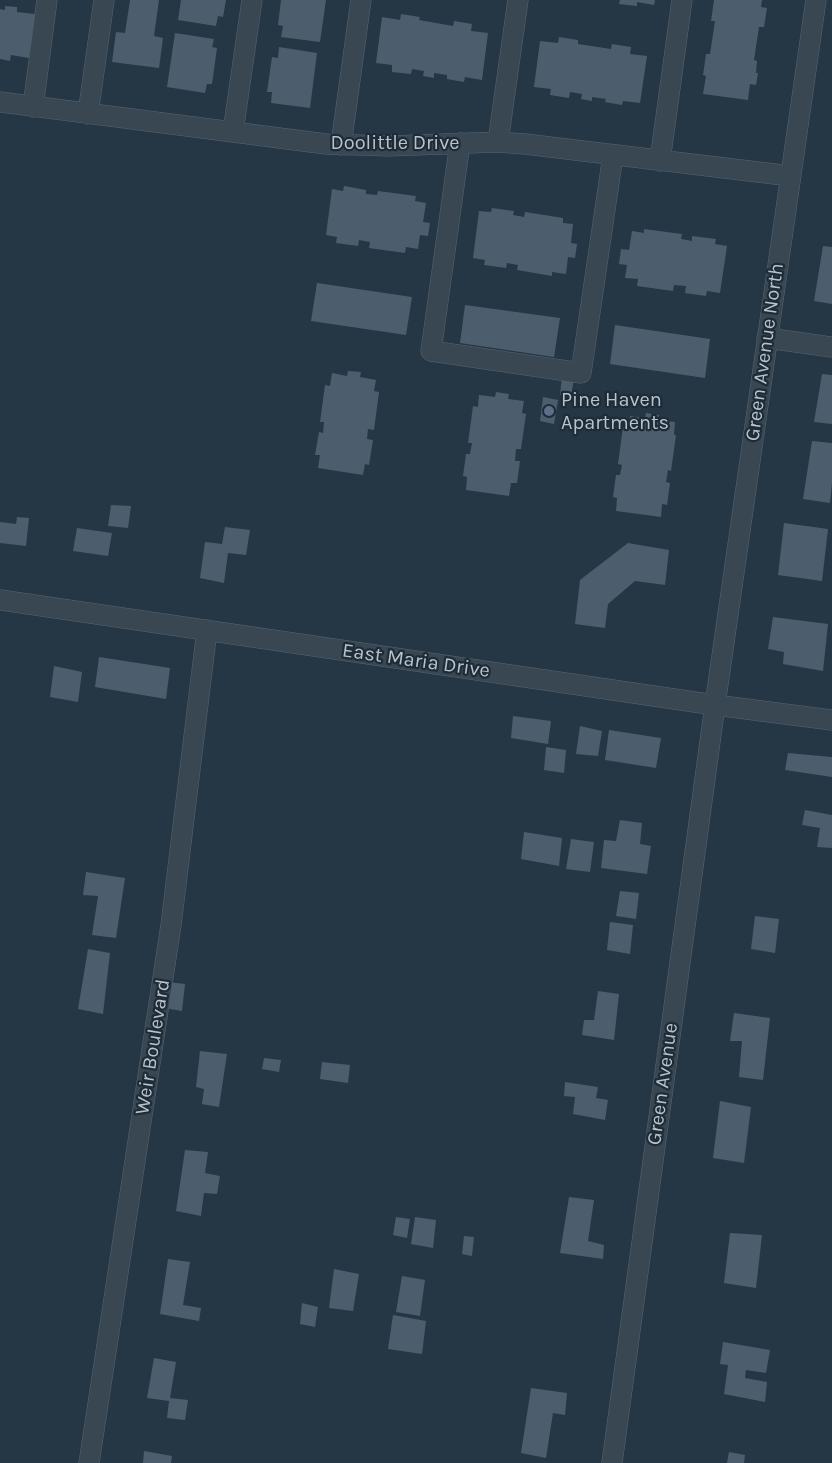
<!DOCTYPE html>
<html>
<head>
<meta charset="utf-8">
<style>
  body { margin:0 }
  canvas { display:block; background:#253644 }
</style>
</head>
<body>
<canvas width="832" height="1463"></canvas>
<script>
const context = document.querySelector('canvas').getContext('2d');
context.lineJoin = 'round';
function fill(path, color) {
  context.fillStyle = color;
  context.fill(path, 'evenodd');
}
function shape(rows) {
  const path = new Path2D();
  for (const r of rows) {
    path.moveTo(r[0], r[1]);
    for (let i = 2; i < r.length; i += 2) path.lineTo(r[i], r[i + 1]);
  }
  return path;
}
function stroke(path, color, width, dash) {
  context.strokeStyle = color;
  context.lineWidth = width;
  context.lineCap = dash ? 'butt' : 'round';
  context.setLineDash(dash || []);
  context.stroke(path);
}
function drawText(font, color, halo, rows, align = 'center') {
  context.font = font + ' Karla,sans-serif';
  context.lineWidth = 4.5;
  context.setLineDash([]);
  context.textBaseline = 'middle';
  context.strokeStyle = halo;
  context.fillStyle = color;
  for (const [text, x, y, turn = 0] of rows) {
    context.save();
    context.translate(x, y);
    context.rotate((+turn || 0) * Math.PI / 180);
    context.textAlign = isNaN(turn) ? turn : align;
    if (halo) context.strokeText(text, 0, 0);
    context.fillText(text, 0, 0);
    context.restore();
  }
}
const building = shape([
  [130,0,159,0,154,36,163,38,159,68,112,62,116,32,125,33],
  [181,0,226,0,223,17,218,16,216,26,178,20],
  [281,0,326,0,320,42,281,37,283,26,278,25],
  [620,0,655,0,654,5,637,2,637,6,619,4],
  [714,0,762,0,761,7,767,8,764,27,759,27,754,60,757,61,756,73,758,73,756,85,750,84,748,100,703,94,706,76,703,75,706,54,710,54,715,21,711,21],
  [5,6,17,7,17,12,35,14,29,58,11,55,10,61,0,59,0,9,5,10],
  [401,14,420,17,419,20,453,26,454,21,472,24,471,31,488,33,482,80,465,77,464,82,447,79,447,75,434,73,434,78,423,76,424,71,412,69,411,74,392,72,392,65,376,63,382,17,400,20],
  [175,33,214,39,212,47,217,48,212,84,207,84,205,93,167,87],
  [559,37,578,40,578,44,611,49,612,44,631,47,630,54,647,56,640,103,623,101,622,105,605,102,606,99,592,97,592,101,581,99,582,94,570,92,569,98,550,95,551,89,534,87,540,41,558,43],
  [279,47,317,53,310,108,271,103,272,92,267,92,272,57,278,58],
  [344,186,366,190,366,194,377,195,378,191,416,196,415,201,426,203,423,222,430,223,428,236,420,235,418,249,406,247,405,253,369,248,370,242,359,240,358,246,336,243,337,237,326,235,332,189,343,191],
  [492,208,514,211,513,215,524,217,525,212,563,218,563,223,573,224,571,243,577,244,575,258,568,257,566,274,552,272,552,276,517,270,518,265,507,263,506,268,484,265,485,260,473,258,479,211,491,212],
  [644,229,682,234,681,239,692,241,692,236,716,239,715,244,727,246,720,293,707,291,706,296,685,293,686,286,674,285,673,291,637,286,638,279,625,278,627,265,619,264,621,249,629,250,632,231,644,233],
  [823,246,832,247,832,304,814,301],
  [317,283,412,297,406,335,311,321],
  [465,305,560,318,554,357,460,343],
  [615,325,710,339,705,378,610,364],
  [348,371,361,372,360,377,376,380,374,391,379,392,374,430,368,429,367,439,373,440,369,465,365,464,363,475,318,468,320,455,315,455,319,432,323,433,324,422,320,422,325,385,330,386,332,373,347,376],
  [822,374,832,375,832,424,814,422],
  [562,376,574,378,571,396,560,395],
  [496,392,509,394,508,399,524,401,522,413,526,414,521,449,516,449,515,461,520,461,517,483,511,483,509,496,466,490,467,477,463,476,466,454,470,454,472,443,468,443,473,406,478,407,479,395,495,397],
  [543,397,558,400,554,424,540,421],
  [646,413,659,415,658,420,675,422,674,435,676,435,671,471,668,470,666,482,670,483,667,505,662,504,661,517,616,511,617,498,613,497,616,475,620,475,622,465,618,464,623,427,628,428,630,416,645,418],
  [812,441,832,443,832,483,830,503,803,499],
  [111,505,131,506,128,528,108,526],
  [17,517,29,518,26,546,0,543,0,522,16,524],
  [784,523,828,529,822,581,778,575],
  [225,527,250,530,246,555,228,553,224,583,200,578,205,542,222,544],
  [77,528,112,533,108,556,73,551],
  [628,543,669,550,665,585,635,581,608,604,605,628,575,624,580,580],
  [773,617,828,624,823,671,783,664,784,652,768,649],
  [99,657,170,668,166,699,95,687],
  [54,666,82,672,78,702,50,697],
  [513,716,551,721,548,744,511,738],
  [580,726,602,731,598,756,576,754],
  [609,730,661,738,656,768,605,760],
  [546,747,566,750,564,773,544,770],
  [788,753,832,757,832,777,785,770],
  [805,810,832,815,832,848,817,847,820,828,802,825],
  [620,820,642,823,640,844,651,846,647,874,601,868,604,840,616,841],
  [524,832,562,838,559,866,521,859],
  [571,839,594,842,590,872,566,869],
  [86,872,125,878,116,938,92,935,98,896,83,895],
  [620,891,639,893,636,919,616,916],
  [755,916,779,919,775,953,751,949],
  [610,922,633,925,630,954,607,950],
  [88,949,110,953,103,1014,78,1009],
  [168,982,185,984,182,1011,165,1008],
  [598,991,619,994,614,1040,582,1035,584,1020,594,1020],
  [734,1013,770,1018,763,1080,739,1077,742,1041,730,1041],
  [200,1051,227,1054,219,1107,202,1104,204,1089,196,1087],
  [264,1058,281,1060,279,1072,262,1069],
  [322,1062,350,1065,348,1083,320,1079],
  [565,1082,598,1087,596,1098,608,1100,605,1120,573,1114,575,1097,564,1096],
  [720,1101,751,1107,744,1163,713,1158],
  [185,1150,208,1152,205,1173,220,1176,217,1194,204,1193,201,1216,176,1211],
  [569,1197,594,1200,588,1241,604,1245,603,1259,560,1253],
  [396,1217,410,1219,407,1238,393,1235],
  [415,1217,436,1220,433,1248,411,1244],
  [730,1233,762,1235,756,1288,724,1283],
  [464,1236,474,1237,472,1256,462,1254],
  [168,1259,190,1262,183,1305,201,1308,199,1321,160,1314],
  [334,1269,359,1274,353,1311,329,1308],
  [402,1276,425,1280,420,1316,396,1312],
  [302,1303,318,1307,315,1327,300,1324],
  [393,1315,426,1321,422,1354,388,1349],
  [723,1342,770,1350,766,1373,746,1370,745,1378,767,1382,765,1402,724,1394,728,1365,720,1364],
  [154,1358,176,1362,170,1398,188,1400,185,1420,167,1418,169,1401,147,1398],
  [531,1388,567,1393,565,1415,553,1413,546,1458,521,1453],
  [144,1451,172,1456,171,1463,143,1463],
  [729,1452,745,1455,744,1463,727,1463]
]);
const minor = shape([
  [0,102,326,144,389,146,498,142,525,144,791,176],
  [33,107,47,0],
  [88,114,104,0],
  [233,132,252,0],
  [498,142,518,0],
  [460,143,431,351,581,373,613,155],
  [341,145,361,0],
  [660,161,682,0],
  [767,338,832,347],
  [0,600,715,705,832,720],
  [89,1463,171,925,207,630],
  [612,1463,715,705,816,0]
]);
const markers = [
  [549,411,6,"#5c6f8a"]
];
const streetNames = [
  ["Doolittle Drive",395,143],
  ["Green Avenue North",765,352,-82],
  ["East Maria Drive",416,661,8],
  ["Weir Boulevard",153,1047,-81],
  ["Green Avenue",663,1084,-82]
];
const poiNames = [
  ["Pine Haven",561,400],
  ["Apartments",561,423]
];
fill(building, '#4c5d6d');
stroke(minor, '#586570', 21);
stroke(minor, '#394753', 20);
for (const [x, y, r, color] of markers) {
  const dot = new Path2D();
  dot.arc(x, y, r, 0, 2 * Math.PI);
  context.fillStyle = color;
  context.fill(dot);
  stroke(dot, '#1e2c38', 2);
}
drawText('20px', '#b7c2cd', '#1e2c38', streetNames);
drawText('20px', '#b7c2cd', '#1e2c38', poiNames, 'left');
</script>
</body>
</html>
